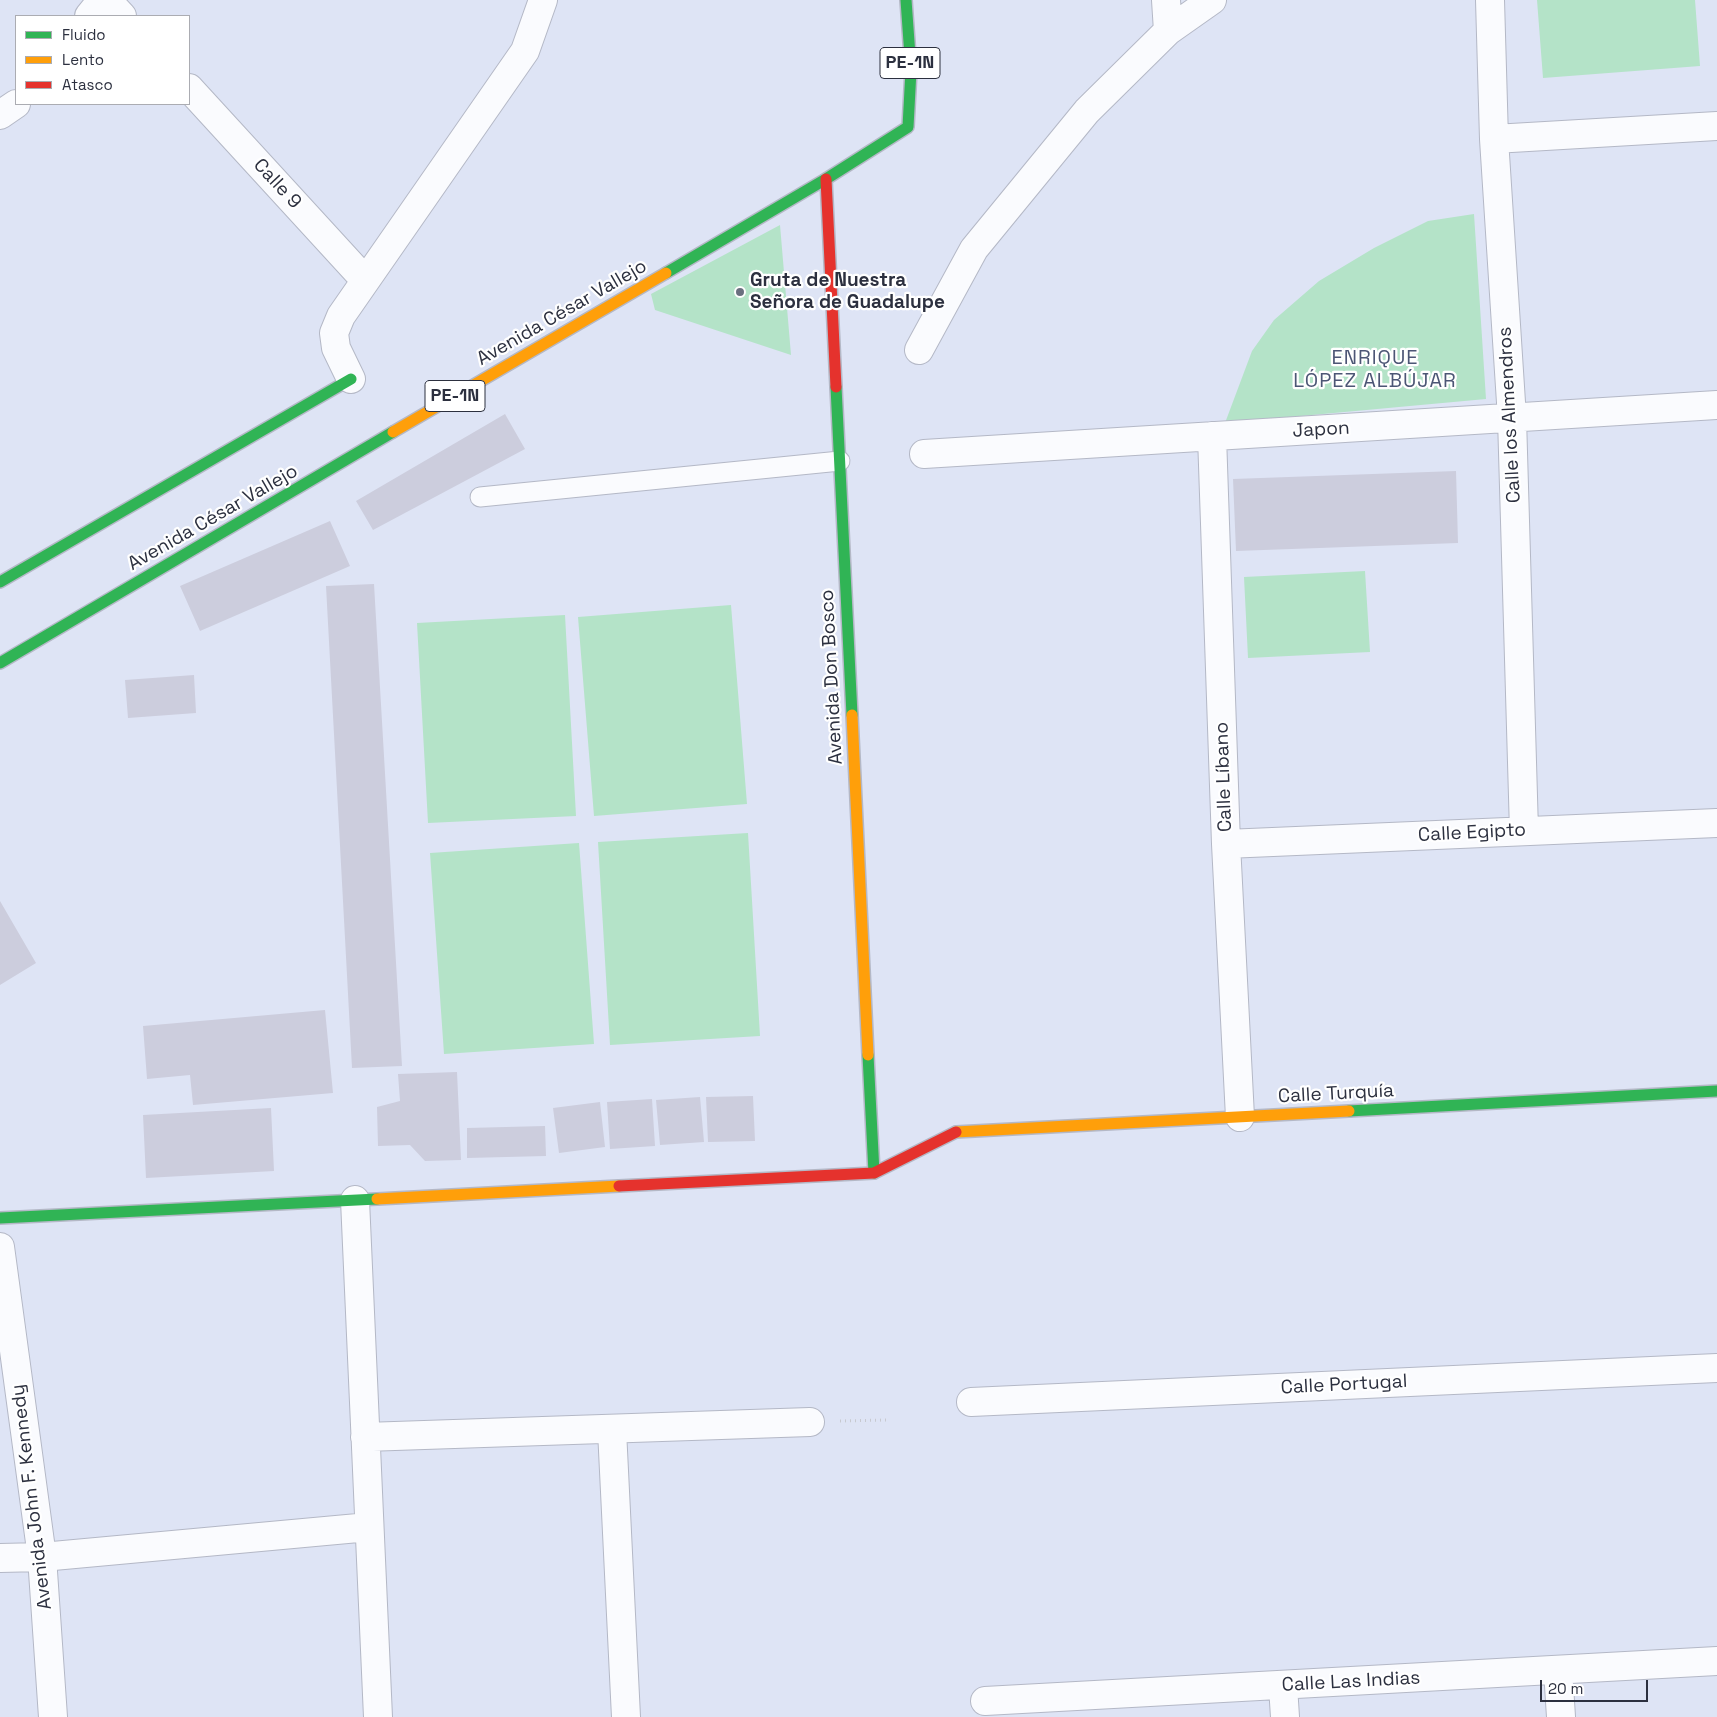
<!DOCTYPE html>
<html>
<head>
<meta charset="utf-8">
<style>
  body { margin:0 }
  #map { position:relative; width:1717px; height:1717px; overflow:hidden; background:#dee4f5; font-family:"Space Grotesk",sans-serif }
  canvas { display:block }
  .legend { position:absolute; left:15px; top:15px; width:175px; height:90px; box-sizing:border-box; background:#fff; border:1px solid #abacb2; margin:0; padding:6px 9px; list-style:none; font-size:15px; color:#2c303f }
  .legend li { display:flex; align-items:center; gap:10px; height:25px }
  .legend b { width:25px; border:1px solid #abacb2 }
  .scale { position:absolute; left:1540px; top:1680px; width:108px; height:22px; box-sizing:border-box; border:2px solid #2c303f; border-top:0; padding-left:6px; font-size:15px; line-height:18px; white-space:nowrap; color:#2c303f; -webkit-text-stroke:4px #fff; paint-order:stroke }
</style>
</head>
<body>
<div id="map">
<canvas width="1717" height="1717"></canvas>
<ul class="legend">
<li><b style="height:6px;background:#30b455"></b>Fluido</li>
<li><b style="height:6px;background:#ff9f0a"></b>Lento</li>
<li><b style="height:6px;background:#e5322d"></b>Atasco</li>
</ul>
<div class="scale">20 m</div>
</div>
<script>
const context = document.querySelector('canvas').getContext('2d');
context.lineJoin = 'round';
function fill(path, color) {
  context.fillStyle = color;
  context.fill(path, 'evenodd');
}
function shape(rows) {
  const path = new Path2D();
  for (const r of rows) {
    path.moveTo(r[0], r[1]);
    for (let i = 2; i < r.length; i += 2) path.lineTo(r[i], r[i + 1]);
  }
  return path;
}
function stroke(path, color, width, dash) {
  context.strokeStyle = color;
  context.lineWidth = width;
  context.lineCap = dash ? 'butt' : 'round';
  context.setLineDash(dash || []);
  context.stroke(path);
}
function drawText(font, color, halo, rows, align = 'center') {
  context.font = font + ' "Space Grotesk",sans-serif';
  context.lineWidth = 4.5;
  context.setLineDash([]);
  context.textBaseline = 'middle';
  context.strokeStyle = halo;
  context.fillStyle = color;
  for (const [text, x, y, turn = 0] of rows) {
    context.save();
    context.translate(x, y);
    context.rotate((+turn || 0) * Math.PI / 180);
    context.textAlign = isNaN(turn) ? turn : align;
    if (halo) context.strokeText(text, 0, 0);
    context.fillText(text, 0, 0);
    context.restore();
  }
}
const green = shape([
  [1537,0,1695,0,1700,66,1543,78],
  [1474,214,1486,399,1225,423,1252,351,1274,320,1319,281,1374,248,1428,221],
  [780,225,791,355,655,310,651,294],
  [1365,571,1370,652,1248,658,1244,577],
  [731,605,747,804,594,816,578,617],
  [565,615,576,816,428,823,417,623],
  [748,833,760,1036,610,1045,598,842],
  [579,843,594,1044,444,1054,430,853]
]);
const building = shape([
  [505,414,525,449,373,530,356,501],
  [1456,471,1458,543,1236,551,1233,479],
  [330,521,350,566,200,631,180,586],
  [374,584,402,1066,352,1068,326,586],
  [194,675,196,713,128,718,125,680],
  [0,901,36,963,0,985],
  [325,1010,333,1093,193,1105,190,1075,147,1079,143,1026],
  [457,1072,461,1160,425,1161,410,1145,378,1146,377,1107,400,1101,398,1074],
  [753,1096,755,1141,708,1142,706,1097],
  [700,1097,704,1142,660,1145,656,1100],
  [652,1099,655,1146,610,1149,607,1102],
  [600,1102,605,1147,559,1153,553,1108],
  [271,1108,274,1171,146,1178,143,1115],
  [545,1126,546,1156,467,1158,467,1128]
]);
const path = shape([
  [840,1421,886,1420]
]);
const lane = shape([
  [480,497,840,461]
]);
const street = shape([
  [107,0,122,16],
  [1166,0,1168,31],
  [1490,0,1494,139,1512,418,1524,831],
  [89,16,102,0],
  [189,88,365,280],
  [0,115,16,104],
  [1494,139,1717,126],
  [919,350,974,249,1087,111,1168,31,1212,0],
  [351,379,336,348,334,333,341,316,525,51,543,0],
  [1212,436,1226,844,1240,1117],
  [924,454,1717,405],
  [1226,844,1717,823],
  [355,1200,378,1717],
  [0,1247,42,1557,53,1717],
  [971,1402,1717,1368],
  [612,1430,626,1717],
  [365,1437,810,1422],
  [0,1558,42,1557,369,1527],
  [1558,1670,1561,1717],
  [1283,1686,1285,1717],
  [985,1701,1717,1661]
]);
const fast = shape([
  [666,273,826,179,908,127,911,70,906,0],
  [836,387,852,715],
  [0,582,351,379],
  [0,663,393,432],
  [868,1055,874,1173],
  [1349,1111,1717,1091],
  [0,1218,377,1199]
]);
const slow = shape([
  [393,432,666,273],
  [852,715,868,1055],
  [956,1132,1349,1111],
  [377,1199,619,1186]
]);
const jam = shape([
  [826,179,836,387],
  [619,1186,874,1173,956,1132]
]);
const markers = [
  [740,292,5,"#6a6f7f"]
];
const shields = [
  [910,63,60],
  [455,396,60]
];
const shieldNames = [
  ["PE-1N",910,63],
  ["PE-1N",455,396]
];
const streetNames = [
  ["Calle 9",277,184,47],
  ["Avenida César Vallejo",562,313,-30],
  ["Calle los Almendros",1510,415,-93],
  ["Japon",1321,430,-3],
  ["Avenida César Vallejo",213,518,-30],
  ["Avenida Don Bosco",832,677,-93],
  ["Calle Líbano",1224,777,-92],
  ["Calle Egipto",1472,833,-3],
  ["Calle Turquía",1336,1094,-3],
  ["Calle Portugal",1344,1385,-3],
  ["Avenida John F. Kennedy",32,1497,-97],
  ["Calle Las Indias",1351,1682,-3]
];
const poiNames = [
  ["Gruta de Nuestra",750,281],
  ["Señora de Guadalupe",750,303]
];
const neighbourhoodNames = [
  ["ENRIQUE",1375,359],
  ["LÓPEZ ALBÚJAR",1375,382]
];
fill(green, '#b4e3c8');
fill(building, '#cccddd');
stroke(lane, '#b4b8c6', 21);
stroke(street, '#b4b8c6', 30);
stroke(fast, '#b4b8c6', 14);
stroke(slow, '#b4b8c6', 14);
stroke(jam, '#b4b8c6', 14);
stroke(path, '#c7c9cf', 3, [1, 4]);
stroke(lane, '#fafbfe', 19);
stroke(street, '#fafbfe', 28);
stroke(fast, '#30b455', 11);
stroke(slow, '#ff9f0a', 11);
stroke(jam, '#e5322d', 11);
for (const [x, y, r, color] of markers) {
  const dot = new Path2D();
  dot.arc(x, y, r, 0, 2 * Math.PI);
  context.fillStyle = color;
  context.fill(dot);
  stroke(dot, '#fff', 2);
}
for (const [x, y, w] of shields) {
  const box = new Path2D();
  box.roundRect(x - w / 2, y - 15.5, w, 31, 4);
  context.fillStyle = '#fff';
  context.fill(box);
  stroke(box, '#2c303f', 1);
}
drawText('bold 18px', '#2c303f', null, shieldNames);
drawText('19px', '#2c303f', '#fff', streetNames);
drawText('bold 19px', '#2c303f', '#fff', poiNames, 'left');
context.letterSpacing = '1px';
drawText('20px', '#4c5675', '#fff', neighbourhoodNames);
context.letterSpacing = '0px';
</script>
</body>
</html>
